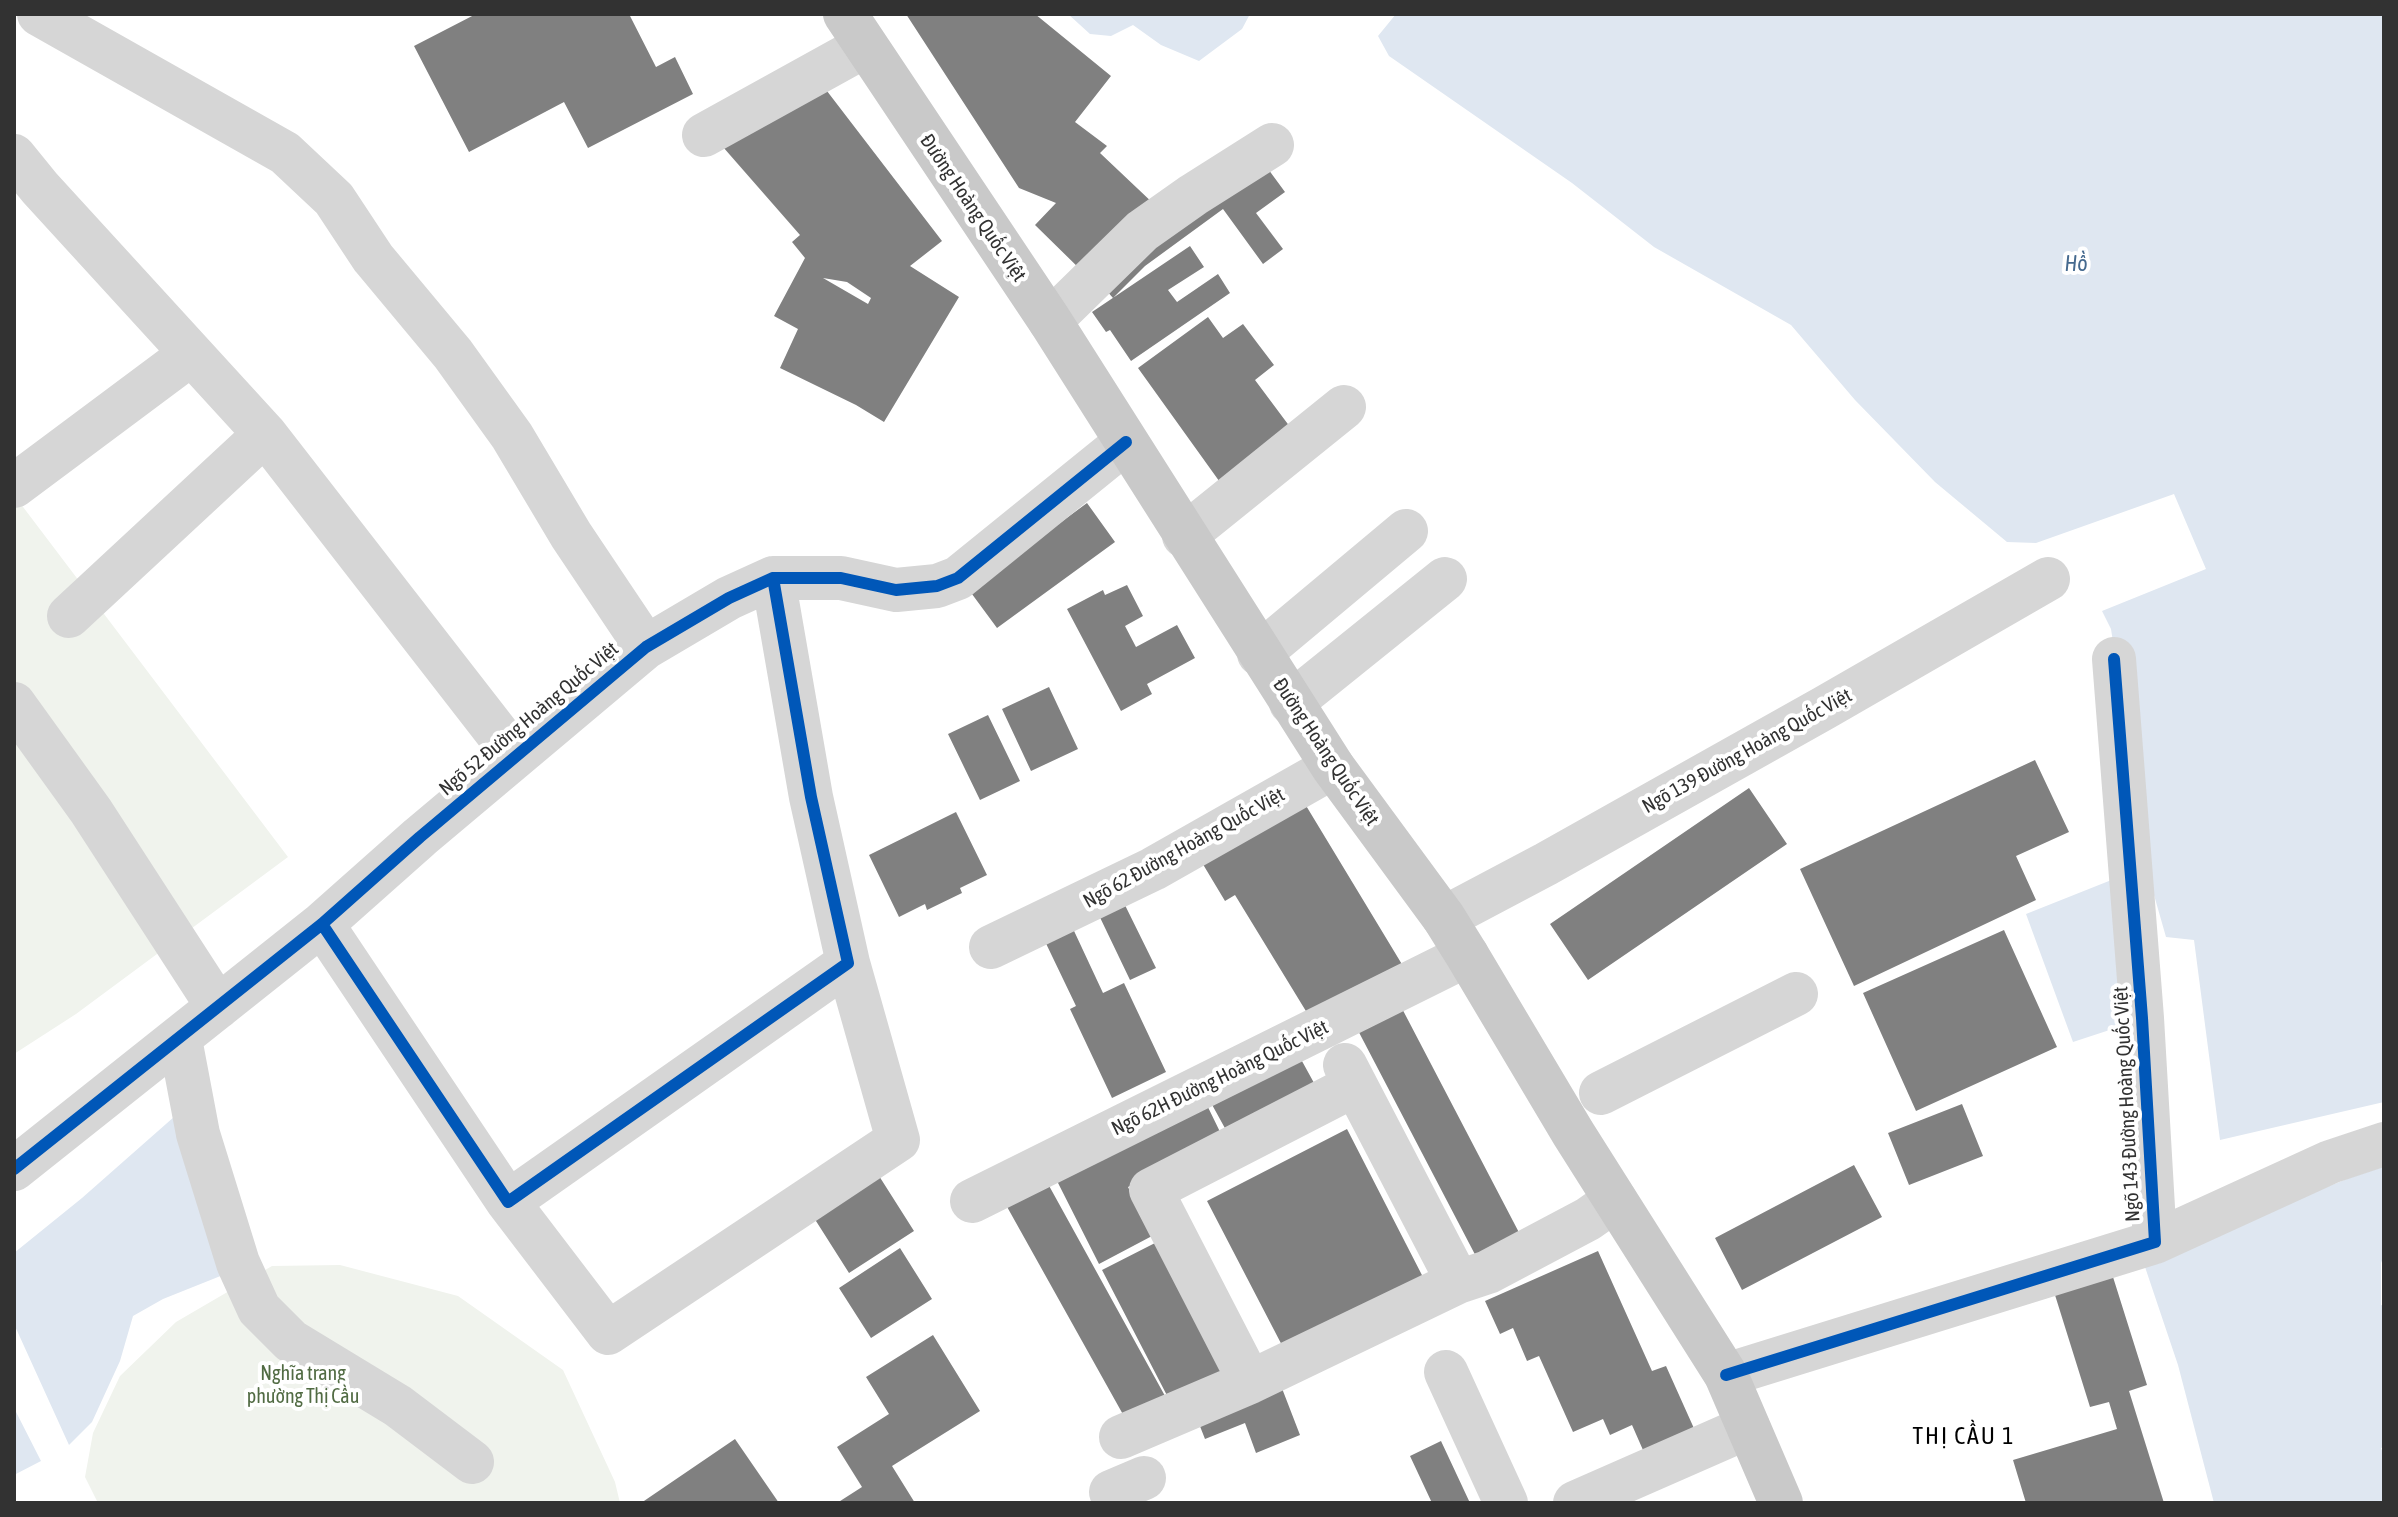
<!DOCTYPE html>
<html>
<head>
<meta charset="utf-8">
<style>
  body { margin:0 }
  #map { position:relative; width:2398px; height:1517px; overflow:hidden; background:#fff; font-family:"Asap Condensed",sans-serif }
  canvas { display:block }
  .frame { position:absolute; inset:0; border:16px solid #323232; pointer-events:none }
</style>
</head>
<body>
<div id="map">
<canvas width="2398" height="1517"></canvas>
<div class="frame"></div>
</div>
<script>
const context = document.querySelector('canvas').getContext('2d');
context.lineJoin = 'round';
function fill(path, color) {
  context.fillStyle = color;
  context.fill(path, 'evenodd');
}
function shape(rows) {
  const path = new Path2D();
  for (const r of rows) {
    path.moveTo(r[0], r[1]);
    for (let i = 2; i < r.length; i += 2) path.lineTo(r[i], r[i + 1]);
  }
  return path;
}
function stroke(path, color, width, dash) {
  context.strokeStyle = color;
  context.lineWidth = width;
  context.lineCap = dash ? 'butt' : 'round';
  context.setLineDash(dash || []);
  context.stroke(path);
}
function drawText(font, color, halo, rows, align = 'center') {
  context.font = font + ' "Asap Condensed",sans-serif';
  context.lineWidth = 8;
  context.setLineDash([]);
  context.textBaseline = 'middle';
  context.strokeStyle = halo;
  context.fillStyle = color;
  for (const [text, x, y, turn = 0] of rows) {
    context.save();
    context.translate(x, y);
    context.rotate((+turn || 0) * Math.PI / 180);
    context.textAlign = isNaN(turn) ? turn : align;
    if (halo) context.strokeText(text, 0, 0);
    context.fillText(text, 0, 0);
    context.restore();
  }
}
const green = shape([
  [14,495,288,857,76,1014,14,1054],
  [340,1265,458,1296,563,1370,615,1482,620,1503,98,1503,85,1477,93,1433,120,1376,176,1322,272,1266]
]);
const water = shape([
  [1068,14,1250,14,1242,29,1199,61,1161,45,1133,25,1111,36,1090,34],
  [1396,14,2384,14,2384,1102,2220,1140,2194,940,2166,937,2150,881,2111,629,2102,611,2206,569,2174,494,2036,543,2007,542,1935,482,1855,400,1791,325,1654,247,1572,183,1389,56,1378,36],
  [2124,875,2137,1021,2073,1042,2026,914],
  [183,1109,228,1273,163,1299,133,1316,120,1361,92,1422,69,1445,14,1324,14,1253,82,1198],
  [2384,1164,2384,1255,2381,1263,2381,1305,2384,1306,2384,1447,2381,1448,2384,1456,2384,1503,2214,1503,2178,1365,2144,1264,2161,1254],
  [14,1408,41,1461,14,1475]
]);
const building = shape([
  [476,14,629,14,656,67,675,57,693,94,588,148,564,102,469,152,414,46],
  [906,14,1035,14,1111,76,1075,122,1107,146,1100,153,1156,206,1086,275,1035,225,1056,203,1019,188],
  [817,78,942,241,910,266,959,297,884,422,856,405,780,368,798,329,774,316,805,258,792,242,800,235,716,139],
  [823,278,847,282,871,298,868,304],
  [1260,158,1285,192,1256,213,1283,249,1263,264,1223,209,1145,266,1113,298,1098,281],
  [1190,246,1204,267,1168,290,1177,302,1218,274,1230,293,1131,361,1110,330,1106,332,1092,312],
  [1208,317,1223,338,1243,324,1258,344,1274,365,1255,380,1299,439,1227,492,1138,368],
  [1087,503,1115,542,997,628,969,590],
  [1127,585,1143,616,1125,626,1136,647,1177,625,1195,658,1147,684,1152,694,1121,711,1067,609,1103,590,1105,595],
  [1049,687,1078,749,1031,771,1002,709],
  [988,715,1020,781,980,800,948,734],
  [2035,760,2069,832,2016,856,2036,900,1854,986,1800,869],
  [1749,788,1787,844,1588,980,1550,924],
  [1302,799,1403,966,1312,1021,1235,895,1225,901,1201,861],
  [956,812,987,875,960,888,962,893,927,910,925,904,899,917,869,855],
  [1120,895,1156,968,1130,980,1095,907],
  [1068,918,1103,993,1124,983,1166,1072,1112,1098,1070,1009,1076,1006,1040,931],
  [2004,930,2057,1047,1916,1111,1863,993],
  [1396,997,1525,1244,1481,1266,1352,1019],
  [1297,1052,1319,1092,1232,1141,1210,1101],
  [1204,1099,1223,1138,1128,1187,1152,1236,1099,1264,1055,1177],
  [1962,1104,1983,1156,1909,1185,1888,1133],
  [1347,1129,1425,1281,1286,1353,1207,1201],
  [1854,1165,1882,1217,1742,1290,1715,1238],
  [874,1168,914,1231,849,1273,809,1210],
  [1042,1173,1170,1405,1130,1427,1001,1196],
  [1155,1243,1227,1382,1174,1409,1102,1270],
  [900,1248,932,1299,871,1338,839,1288],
  [1598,1251,1652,1371,1666,1366,1701,1444,1650,1466,1632,1425,1610,1435,1603,1419,1573,1432,1539,1356,1527,1361,1513,1328,1500,1334,1485,1301],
  [2113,1277,2147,1385,2129,1391,2164,1503,2026,1503,2013,1460,2117,1429,2109,1402,2090,1407,2055,1295],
  [933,1335,980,1411,892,1466,915,1503,837,1503,862,1487,837,1447,889,1414,866,1377],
  [1278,1378,1300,1435,1256,1453,1245,1423,1205,1439,1194,1411],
  [735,1439,779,1503,641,1503],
  [1441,1441,1470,1503,1432,1503,1410,1456]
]);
const minor = shape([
  [39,14,285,153,334,199,373,258,453,354,512,436,571,535,646,647],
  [704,135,865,46],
  [14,156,40,188,265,434,515,756],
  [1050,321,1142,231,1193,195,1272,145],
  [14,486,191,354],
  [1184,536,1344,407],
  [69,616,265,434],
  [1259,654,1406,531],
  [1291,703,1445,579],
  [14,704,91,811,218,1007],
  [1444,918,1546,864,1824,708,2048,579],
  [322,924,508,1202,848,963],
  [991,947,1153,869,1333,767],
  [180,1039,198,1134,238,1263,259,1309,291,1341,398,1406,472,1462],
  [1345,1065,1458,1282],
  [1601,1093,1796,994],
  [14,1169,322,924,420,837,646,647,729,598,773,578,841,578,896,590,937,586,958,578,1126,442],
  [972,1201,1467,955],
  [508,1202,608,1333,898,1140,848,963,811,797,773,578],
  [2155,1242,2330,1162,2384,1144],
  [1446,1372,1506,1503],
  [1726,1375,2155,1242,2142,1018,2114,659],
  [1250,1382,1151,1190,1355,1085],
  [1121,1437,1250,1382,1458,1282,1488,1272,1588,1219,1615,1200],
  [1115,1503,1111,1492,1144,1478],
  [1575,1503,1748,1427]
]);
const major = shape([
  [845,14,1050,321,1333,767,1444,918,1467,955,1573,1133,1726,1375,1781,1503]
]);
const cycleway = shape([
  [322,924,508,1202,848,963,811,797,773,578],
  [14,1169,322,924,420,837,646,647,729,598,773,578,841,578,896,590,937,586,958,578,1126,442],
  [1726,1375,2155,1242,2142,1018,2114,659]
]);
const streetNames = [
  ["Đường Hoàng Quốc Việt",973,208,56],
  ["Ngõ 52 Đường Hoàng Quốc Việt",529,719,-40],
  ["Ngõ 139 Đường Hoàng Quốc Việt",1747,751,-29],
  ["Đường Hoàng Quốc Việt",1326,752,56],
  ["Ngõ 62 Đường Hoàng Quốc Việt",1184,848,-29],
  ["Ngõ 62H Đường Hoàng Quốc Việt",1220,1078,-26],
  ["Ngõ 143 Đường Hoàng Quốc Việt",2127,1104,-93]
];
const parkNames = [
  ["Nghĩa trang",303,1374],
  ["phường Thị Cầu",303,1397]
];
const waterNames = [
  ["Hồ",2076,264]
];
const quarterNames = [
  ["THỊ CẦU 1",1964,1436]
];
fill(green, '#f0f3ed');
fill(water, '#dfe7f1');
fill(building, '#808080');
stroke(minor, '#d6d6d6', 44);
stroke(major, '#c9c9c9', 44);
stroke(cycleway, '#0057b8', 12);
drawText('20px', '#323232', '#fff', streetNames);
drawText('20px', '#516b43', '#fff', parkNames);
drawText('italic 22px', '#466a8f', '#fff', waterNames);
context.letterSpacing = '2px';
drawText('24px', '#000', '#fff', quarterNames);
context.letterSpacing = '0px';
</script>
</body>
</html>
